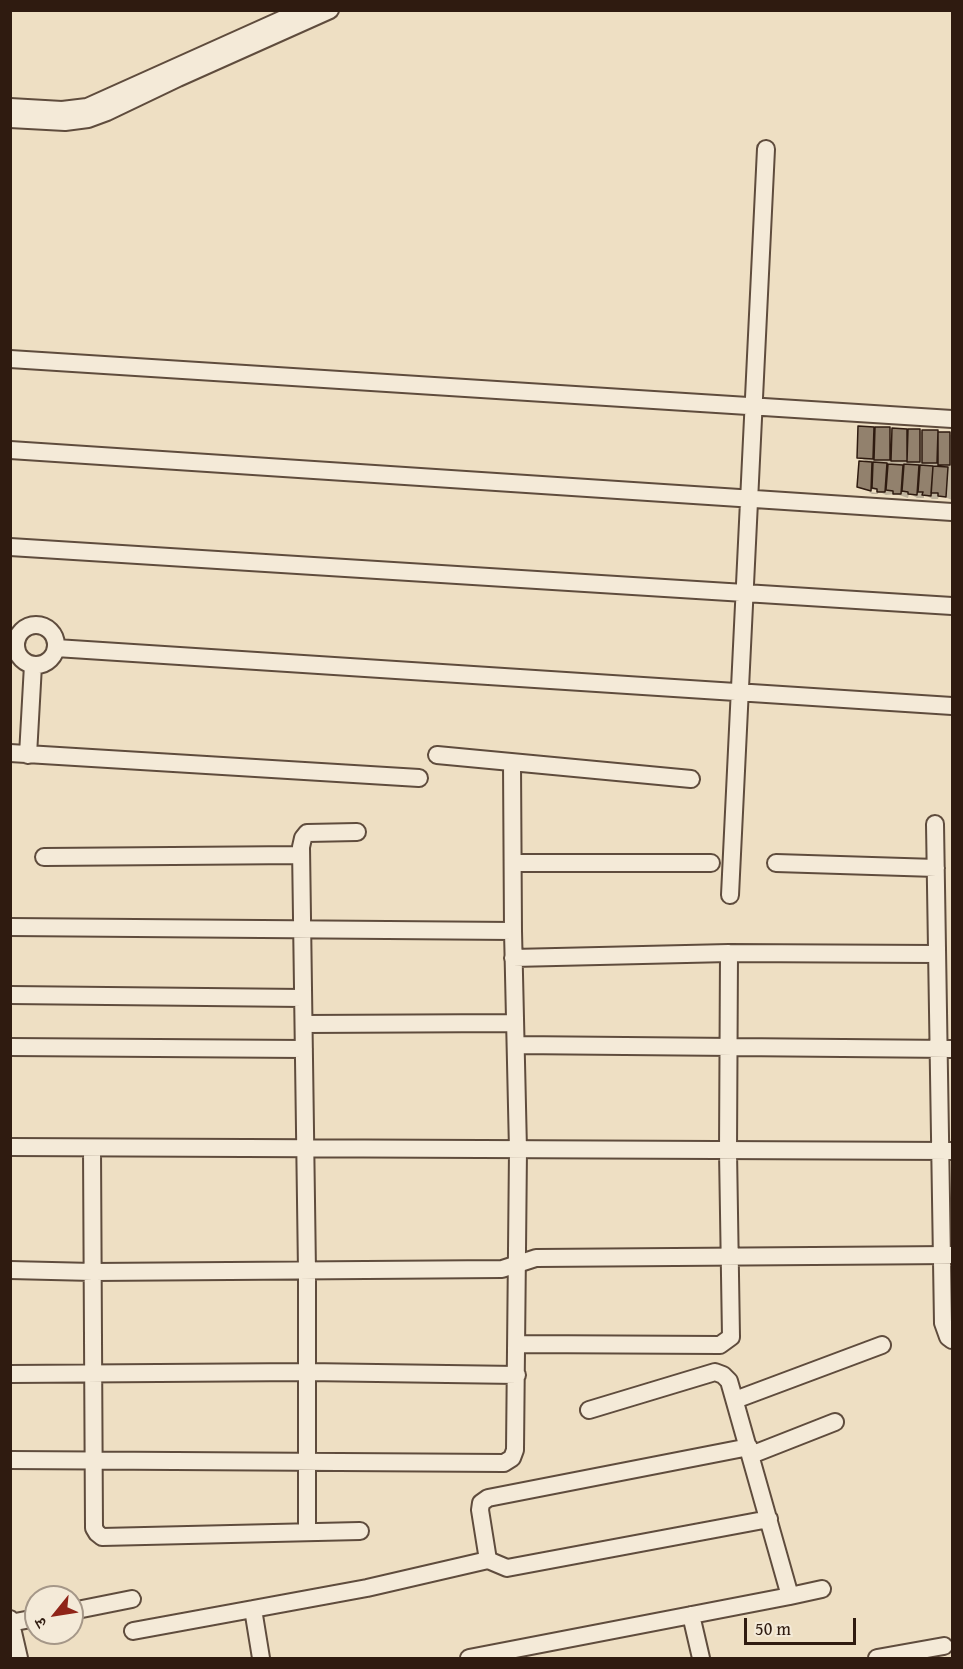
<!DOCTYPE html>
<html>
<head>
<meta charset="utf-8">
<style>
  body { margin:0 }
  #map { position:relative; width:963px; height:1669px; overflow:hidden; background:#eedfc3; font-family:"Gentium Book Plus","Noto Serif Devanagari",serif }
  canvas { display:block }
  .frame { position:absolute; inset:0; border:12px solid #2f1b10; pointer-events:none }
  .north { position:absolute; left:24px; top:1585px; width:60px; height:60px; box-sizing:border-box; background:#f4ead8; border:2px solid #a59788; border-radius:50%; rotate:240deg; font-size:16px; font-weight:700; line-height:24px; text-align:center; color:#2f1b10 }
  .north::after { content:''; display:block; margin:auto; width:21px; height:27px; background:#8f2418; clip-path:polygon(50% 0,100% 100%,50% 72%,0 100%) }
  .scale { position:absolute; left:744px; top:1618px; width:112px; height:27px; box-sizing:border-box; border:3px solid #2f1b10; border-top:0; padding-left:8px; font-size:18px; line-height:21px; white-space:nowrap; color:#2f1b10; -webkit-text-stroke:4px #f4ead8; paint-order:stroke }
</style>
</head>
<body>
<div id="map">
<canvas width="963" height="1669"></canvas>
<div class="frame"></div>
<div class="north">उ</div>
<div class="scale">50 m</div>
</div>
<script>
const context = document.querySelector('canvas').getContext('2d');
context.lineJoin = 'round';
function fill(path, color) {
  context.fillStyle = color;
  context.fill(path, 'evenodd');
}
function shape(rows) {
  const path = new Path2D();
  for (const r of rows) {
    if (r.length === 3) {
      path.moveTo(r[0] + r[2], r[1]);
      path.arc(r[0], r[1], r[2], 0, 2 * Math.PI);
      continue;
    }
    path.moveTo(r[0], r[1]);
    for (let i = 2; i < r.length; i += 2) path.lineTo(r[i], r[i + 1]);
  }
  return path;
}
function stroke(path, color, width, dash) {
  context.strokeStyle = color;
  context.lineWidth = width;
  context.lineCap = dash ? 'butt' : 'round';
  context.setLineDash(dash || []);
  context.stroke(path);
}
const shadow = shape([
  [860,427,919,430,923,433,952,435,952,500,942,496,939,496,938,499,932,499,924,494,924,498,917,498,912,495,909,494,908,498,896,494,886,495,880,492,878,492,878,494,872,494,869,492,878,493,878,490,864,489,866,491,859,486,869,463,859,457]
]);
const building = shape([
  [858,426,874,427,873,459,857,458,858,426],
  [875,427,890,427,890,460,874,460,875,427],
  [892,428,907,429,907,461,891,461,892,428],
  [908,429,920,429,920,462,907,462,908,429],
  [922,430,938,430,937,463,922,463,922,430],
  [938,432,950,432,950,465,938,465,938,432],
  [859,461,872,462,871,491,857,487,859,461],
  [873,462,887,463,885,492,877,492,877,489,872,488,873,462],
  [888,464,903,465,901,494,893,494,893,491,886,490,888,464],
  [904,464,919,465,917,495,908,494,908,492,902,491,904,464],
  [920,465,933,466,931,496,922,495,923,492,918,492,920,465],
  [933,466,948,467,946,497,938,496,938,493,931,493,933,466]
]);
const minor = shape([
  [10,107,62,110,87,107,303,10],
  [10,119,65,122,88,119,107,112,178,78,330,10],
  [10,359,952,419],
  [10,450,952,512],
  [10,547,952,606],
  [36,645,20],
  [56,648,952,706],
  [10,753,419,778],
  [28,755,33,665],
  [437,755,691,779],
  [512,763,513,931],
  [935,824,943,1323,948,1337,952,1340],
  [44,857,301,855],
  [513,863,711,863],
  [776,863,936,868],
  [730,895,766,149],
  [10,927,513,931,518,1150,515,1450,512,1458,504,1463,10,1460],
  [513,958,729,953,937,954],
  [10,995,303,998],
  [304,1024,514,1023],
  [516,1045,952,1049],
  [10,1047,304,1049],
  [10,1147,952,1151],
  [92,1148,94,1528,97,1533,102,1537,360,1531],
  [10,1270,93,1272,502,1269,536,1258,952,1255],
  [517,1344,720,1345,731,1337,728,1151,729,953],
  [10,1374,307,1372,517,1375],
  [735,1400,882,1345],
  [751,1455,835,1422],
  [307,1532,307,1271,301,847,303,838,307,833,357,832],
  [488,1560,507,1568,769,1519],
  [790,1596,822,1589],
  [72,1611,132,1599],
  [691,1615,701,1658],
  [10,1619,19,1658],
  [10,1623,36,1618],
  [133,1631,253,1609],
  [261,1658,253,1609,367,1588,488,1560,480,1510,481,1503,488,1498,749,1447],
  [469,1658,790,1596,729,1381,723,1375,715,1372,589,1410],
  [877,1658,944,1646]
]);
fill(shadow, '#0003');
fill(building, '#92816d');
stroke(building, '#2f1b10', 1.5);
stroke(minor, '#5f4c3d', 20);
stroke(minor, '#f4ead8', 16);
</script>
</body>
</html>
